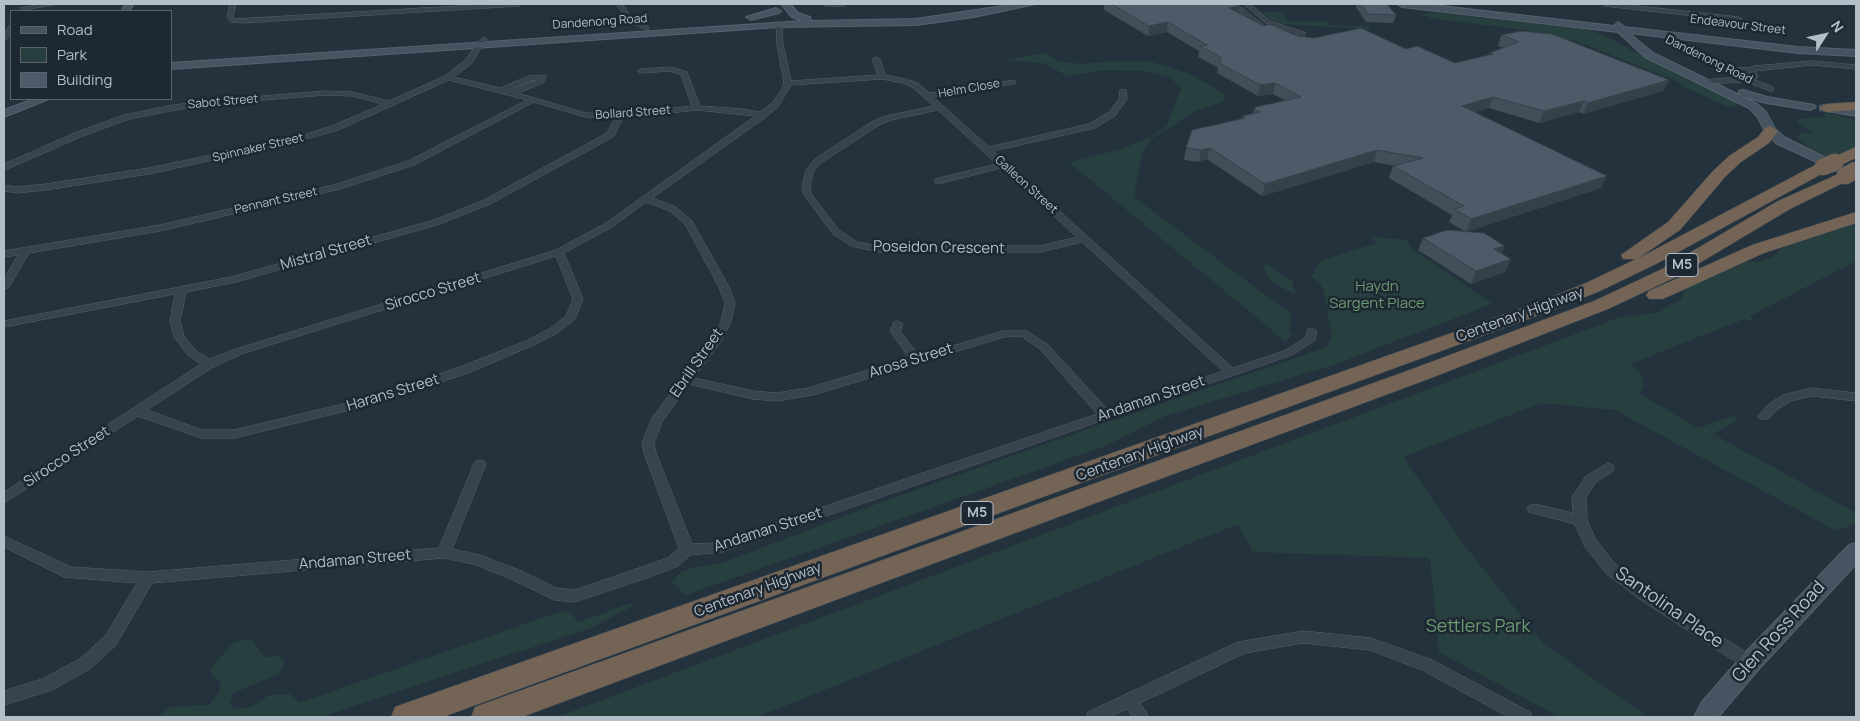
<!DOCTYPE html>
<html>
<head>
<meta charset="utf-8">
<style>
  body { margin:0 }
  #map { position:relative; width:1860px; height:721px; overflow:hidden; background:#24323d; font-family:Manrope,sans-serif }
  canvas { display:block }
  .frame { position:absolute; inset:0; border:5px solid #b4bec8; pointer-events:none }
  .legend { position:absolute; left:10px; top:10px; width:162px; height:90px; box-sizing:border-box; background:#1d2832; border:1px solid #59646e; margin:0; padding:6px 9px; list-style:none; font-size:15px; color:#b4bec8 }
  .legend li { display:flex; align-items:center; gap:10px; height:25px }
  .legend b { width:25px; border:1px solid #59646e }
  .north { position:absolute; left:1800px; top:10px; width:50px; height:50px; -webkit-text-stroke:4px #1d2832; paint-order:stroke; rotate:55deg; font-size:14px; font-weight:700; line-height:20px; text-align:center; color:#b4bec8 }
  .north::after { content:''; display:block; margin:auto; width:18px; height:22px; background:#b4bec8; clip-path:polygon(50% 0,100% 100%,50% 72%,0 100%) }
</style>
</head>
<body>
<div id="map">
<canvas width="1860" height="721"></canvas>
<div class="frame"></div>
<ul class="legend">
<li><b style="height:6px;background:#465360"></b>Road</li>
<li><b style="height:14px;background:#27403f"></b>Park</li>
<li><b style="height:14px;background:#4d5b68"></b>Building</li>
</ul>
<div class="north">N</div>
</div>
<script>
const context = document.querySelector('canvas').getContext('2d');
context.lineJoin = 'round';
function fill(path, color) {
  context.fillStyle = color;
  context.fill(path, 'evenodd');
}
function shape(rows) {
  const path = new Path2D();
  for (const r of rows) {
    path.moveTo(r[0], r[1]);
    for (let i = 2; i < r.length; i += 2) path.lineTo(r[i], r[i + 1]);
  }
  return path;
}
function stroke(path, color, width, dash) {
  context.strokeStyle = color;
  context.lineWidth = width;
  context.lineCap = dash ? 'butt' : 'round';
  context.setLineDash(dash || []);
  context.stroke(path);
}
function drawText(font, color, halo, rows, align = 'center') {
  context.font = font + ' Manrope,sans-serif';
  context.lineWidth = 5;
  context.setLineDash([]);
  context.textBaseline = 'middle';
  context.strokeStyle = halo;
  context.fillStyle = color;
  for (const [text, x, y, turn = 0] of rows) {
    context.save();
    context.translate(x, y);
    context.rotate((+turn || 0) * Math.PI / 180);
    context.textAlign = isNaN(turn) ? turn : align;
    if (halo) context.strokeText(text, 0, 0);
    context.fillText(text, 0, 0);
    context.restore();
  }
}
const green = shape([
  [1262,12,1283,12,1287,21,1328,22,1330,25,1369,26,1371,29,1282,24,1273,21],
  [1430,12,1590,30,1603,35,1690,81,1737,102,1735,105,1738,107,1726,106,1681,85,1684,84,1576,41,1527,30,1434,19,1426,16,1418,17],
  [1044,53,1057,61,1081,64,1118,61,1152,62,1190,74,1224,94,1224,101,1194,112,1151,139,1142,153,1134,197,1291,314,1289,332,1292,335,1285,341,1069,162,1118,150,1151,137,1167,126,1181,88,1170,77,1145,71,1108,70,1067,76,1044,63,1006,60],
  [1825,112,1856,120,1856,148,1828,159,1816,154,1796,137,1801,133,1813,133,1799,124,1797,119,1825,117],
  [1856,222,1856,261,1750,316,1754,322,1744,319,1630,364,1641,375,1644,385,1640,394,1698,428,1732,416,1738,419,1713,434,1856,513,1856,523,1837,531,1615,410,1541,403,1403,457,1464,545,1544,644,1648,717,1559,717,1439,652,1430,558,1253,552,1238,524,757,717,557,717,1618,318,1659,312,1681,299,1686,288,1747,262,1757,262,1773,257,1780,249,1795,242],
  [1369,237,1408,240,1410,247,1492,304,1336,364,1165,416,1105,446,686,595,672,583,681,572,694,567,722,563,882,502,1093,427,1325,348,1332,338,1324,292,1320,283,1312,277,1320,261,1377,243],
  [1265,264,1292,281,1295,294,1277,285,1268,277,1264,270],
  [629,604,635,605,591,628,320,717,158,717,170,707,209,705,220,691,221,682,214,678,209,670,234,642,251,639,265,657,279,656,285,661,279,674,233,693,230,704,235,709,253,706,269,695,291,694,299,703,562,611,570,612,578,622]
]);
const street = shape([
  [42,4,59,4,23,10,20,8,42,4],
  [230,4,236,4,233,17,235,19,492,4,522,4,519,6,242,23,231,22,227,17,230,4],
  [616,4,622,4,633,20,649,27,649,29,645,29,629,22,616,4],
  [823,4,847,4,844,6,826,6,823,4],
  [1231,4,1237,4,1265,26,1260,27,1249,20,1231,4],
  [1243,4,1250,4,1270,21,1306,33,1302,38,1286,38,1286,36,1299,34,1266,23,1243,4],
  [1601,4,1619,4,1739,17,1742,19,1739,21,1604,6,1601,4],
  [779,22,782,24,783,44,791,81,878,75,872,59,876,57,880,59,885,75,905,79,918,83,929,93,1015,80,1015,84,1012,84,933,97,989,147,1089,124,1109,112,1119,99,1120,90,1126,90,1127,99,1115,116,1095,128,993,151,1233,368,1284,351,1305,338,1308,329,1312,328,1317,331,1315,340,1292,355,722,552,690,555,678,566,661,573,575,602,554,600,509,578,473,564,444,558,152,583,116,645,90,669,52,690,4,705,4,691,42,679,80,659,106,635,137,583,64,577,4,547,4,536,71,567,148,572,439,548,474,464,476,461,480,460,484,461,486,464,452,549,480,555,519,570,556,588,575,590,668,558,679,548,644,453,642,443,652,418,711,340,721,322,725,303,719,287,685,224,670,211,646,202,612,227,564,253,583,299,575,319,559,332,534,345,468,373,375,404,234,438,201,438,138,416,4,503,4,492,201,364,188,355,174,337,170,321,175,294,4,327,4,321,231,277,434,220,484,200,607,133,615,118,585,117,534,102,414,165,340,189,160,231,29,253,9,287,4,290,4,279,18,255,4,257,4,251,160,225,334,185,408,161,527,100,449,80,338,130,299,141,149,174,46,190,17,193,4,191,4,185,17,187,46,184,149,168,297,137,332,126,383,104,352,96,325,95,202,105,129,119,83,136,7,169,4,170,4,164,77,132,124,115,168,106,202,101,325,91,352,92,389,101,445,76,465,60,482,38,484,37,487,39,471,64,454,77,500,88,529,76,545,75,546,77,543,83,518,93,585,113,620,114,692,106,681,75,670,71,641,73,637,71,641,69,671,67,687,72,700,106,742,109,760,112,772,103,781,91,784,83,777,44,776,24,779,22],
  [882,79,903,83,912,87,934,106,886,116,873,121,815,159,806,170,802,187,804,195,833,234,851,246,879,252,1041,252,1082,242,1223,371,1108,410,1048,345,1027,331,1003,331,919,356,900,331,903,324,898,321,894,322,890,331,909,358,808,388,777,393,753,391,694,378,721,341,731,322,735,303,729,287,692,221,676,207,652,198,766,117,778,107,791,85,882,79],
  [533,80,537,80,508,90,533,80],
  [697,110,755,116,606,223,556,250,236,349,210,359,196,351,184,336,180,321,186,292,236,282,440,224,490,204,613,137,623,118,697,110],
  [938,110,997,164,935,179,935,183,938,184,1001,168,1077,237,1041,246,879,246,857,242,839,230,812,195,810,187,813,172,821,163,879,125,891,120,938,110],
  [556,256,573,299,566,316,551,328,526,341,460,367,368,398,234,430,202,430,147,410,213,367,244,353,556,256],
  [1021,336,1040,349,1097,414,717,543,692,544,656,453,654,443,662,422,689,384,753,399,777,401,813,395,1004,337,1021,336],
  [11,25,11,32,6,40,4,41,4,34,9,26,11,25],
  [1812,61,1856,65,1856,69,1812,65,1755,71,1758,76,1755,80,1773,87,1773,91,1770,91,1746,82,1703,84,1699,82,1703,80,1750,76,1748,72,1717,71,1716,69,1720,67,1749,68,1754,66,1812,61],
  [1812,388,1856,393,1856,401,1812,396,1791,401,1778,409,1768,419,1760,419,1758,416,1770,403,1783,395,1812,388],
  [1608,463,1613,465,1614,468,1613,471,1596,482,1586,497,1587,520,1596,540,1616,565,1648,590,1755,658,1758,663,1755,668,1750,670,1745,668,1638,598,1606,573,1585,547,1575,524,1529,512,1527,509,1529,506,1534,504,1573,513,1572,497,1586,476,1608,463],
  [1303,631,1371,638,1432,660,1530,712,1532,717,1509,717,1422,670,1370,650,1303,643,1245,653,1140,703,1149,717,1132,717,1127,709,1110,717,1086,717,1088,712,1238,642,1303,631]
]);
const secondary = shape([
  [125,4,133,4,130,11,122,11,125,4],
  [781,4,790,4,798,13,810,17,811,21,916,19,1016,4,1035,4,974,17,916,25,779,27,171,69,171,63,803,21,792,17,781,4],
  [1397,4,1424,4,1614,26,1618,22,1624,27,1798,47,1856,50,1856,56,1798,53,1629,33,1653,53,1739,95,1739,91,1743,90,1767,97,1814,105,1816,107,1810,110,1766,103,1741,96,1757,104,1766,112,1775,129,1784,137,1846,168,1840,172,1836,171,1776,143,1766,133,1757,116,1749,108,1645,57,1618,32,1402,7,1397,4],
  [776,8,781,11,779,13,751,20,746,17,776,8],
  [34,99,49,99,4,117,4,110,34,99],
  [1824,105,1856,110,1856,116,1820,110,1820,106,1824,105],
  [1856,543,1856,564,1758,670,1718,717,1694,717,1702,702,1742,656,1849,545,1856,543]
]);
const highway = shape([
  [1856,102,1856,110,1826,112,1819,108,1826,104,1856,102],
  [1770,126,1778,131,1769,143,1741,162,1725,177,1680,230,1637,259,1817,164,1828,163,1829,159,1856,147,1856,158,1841,165,1830,166,1829,170,1658,263,1600,291,1553,310,443,717,391,717,395,707,406,703,1539,302,1586,283,1636,259,1623,259,1621,255,1668,222,1713,171,1729,156,1758,137,1765,128,1770,126],
  [1845,171,1851,173,1853,176,1851,179,1790,209,1676,277,1608,309,1431,378,522,717,471,717,475,707,486,703,1415,368,1594,301,1662,269,1778,201,1845,171],
  [1856,212,1856,223,1764,253,1663,299,1649,299,1646,295,1649,291,1752,245,1856,212]
]);
const highwayBridge = shape([
  [1823,167,1835,162],
  [1845,176,1856,170]
]);
const wall = shape([
  [1104,4,1234,4,1239,6,1238,13,1264,26,1298,36,1406,49,1455,63,1488,55,1489,53,1503,48,1498,46,1501,35,1669,80,1663,91,1583,114,1579,112,1539,123,1489,108,1475,112,1601,188,1466,232,1449,222,1452,215,1389,178,1393,166,1395,166,1374,162,1262,196,1207,159,1199,162,1184,160,1186,148,1243,118,1243,116,1253,114,1254,109,1285,100,1273,94,1258,96,1217,73,1218,68,1198,57,1199,51,1167,32,1148,36,1104,10],
  [1357,4,1387,4,1396,15,1393,23,1366,22,1356,7],
  [1423,238,1501,254,1511,259,1505,272,1471,284,1418,250]
]);
const shadedWall = shape([
  [1239,6,1237,16,1229,8],
  [1168,22,1167,32,1148,36,1149,26],
  [1669,80,1663,91,1583,114,1588,103],
  [1275,83,1273,94,1258,96,1260,85],
  [1493,97,1489,108,1458,117,1462,106],
  [1584,101,1579,112,1539,123,1544,111],
  [1210,148,1207,159,1199,162,1201,150],
  [1377,150,1374,162,1262,196,1265,184],
  [1607,176,1601,188,1466,232,1471,219],
  [1505,246,1500,258,1494,249],
  [1511,259,1505,272,1471,284,1476,271]
]);
const building = shape([
  [1111,4,1234,4,1239,6,1229,8,1264,26,1269,24,1298,36,1314,38,1361,28,1406,49,1417,46,1455,63,1493,54,1489,53,1519,42,1501,35,1521,31,1552,34,1669,80,1588,103,1584,101,1544,111,1493,97,1462,106,1607,176,1471,219,1454,209,1464,206,1393,166,1423,158,1377,150,1265,184,1210,148,1201,150,1186,148,1192,130,1245,118,1243,116,1260,112,1254,109,1256,107,1301,97,1275,83,1260,85,1219,63,1222,58,1200,46,1207,45,1168,22,1149,26,1111,4],
  [1361,4,1387,4,1396,15,1368,14,1361,4],
  [1447,230,1484,233,1505,246,1494,249,1511,259,1476,271,1423,238,1447,230]
]);
const farStreetnames = [
  ["Dandenong Road",600,22,-4],
  ["Endeavour Street",1738,25,7],
  ["Dandenong Road",1709,60,26],
  ["Helm Close",969,89,-10],
  ["Sabot Street",223,102,-5],
  ["Bollard Street",633,113,-4],
  ["Spinnaker Street",258,148,-13],
  ["Galleon Street",1026,185,42],
  ["Pennant Street",276,201,-13]
];
const shields = [
  [1682,265,32],
  [977,513,32]
];
const shieldNames = [
  ["M5",1682,265],
  ["M5",977,513]
];
const streetNames = [
  ["Poseidon Crescent",939,248,1],
  ["Mistral Street",326,253,-16],
  ["Sirocco Street",433,292,-17],
  ["Centenary Highway",1520,315,-20],
  ["Arosa Street",911,361,-17],
  ["Ebrill Street",697,363,-55],
  ["Harans Street",393,393,-17],
  ["Andaman Street",1151,399,-19],
  ["Centenary Highway",1140,454,-20],
  ["Sirocco Street",67,457,-33],
  ["Andaman Street",768,530,-18],
  ["Andaman Street",355,560,-5],
  ["Centenary Highway",758,590,-20]
];
const parkNames = [
  ["Haydn",1377,287],
  ["Sargent Place",1377,304]
];
const nearStreetnames = [
  ["Santolina Place",1669,608,35],
  ["Glen Ross Road",1779,632,-48]
];
const nearParknames = [
  ["Settlers Park",1478,627]
];
fill(green, '#27403f');
stroke(street, '#56616b', 1);
stroke(secondary, '#56616b', 2);
stroke(highway, '#434e58', 1);
fill(street, '#38434d');
fill(secondary, '#465360');
fill(highway, '#736455');
stroke(highwayBridge, '#434e58', 18, []);
stroke(highwayBridge, '#736455', 17);
fill(wall, '#424e59');
fill(shadedWall, '#364049');
fill(building, '#4d5b68');
stroke(building, '#364049', 1);
drawText('12px', '#b4bec8', '#1d2832', farStreetnames);
for (const [x, y, w] of shields) {
  const box = new Path2D();
  box.roundRect(x - w / 2, y - 11.5, w, 23, 4);
  context.fillStyle = '#1d2832';
  context.fill(box);
  stroke(box, '#b4bec8', 1);
}
drawText('bold 14px', '#b4bec8', null, shieldNames);
drawText('15px', '#b4bec8', '#1d2832', streetNames);
drawText('15px', '#6b9970', '#1d2832', parkNames);
drawText('18px', '#b4bec8', '#1d2832', nearStreetnames);
drawText('18px', '#6b9970', '#1d2832', nearParknames);
</script>
</body>
</html>
